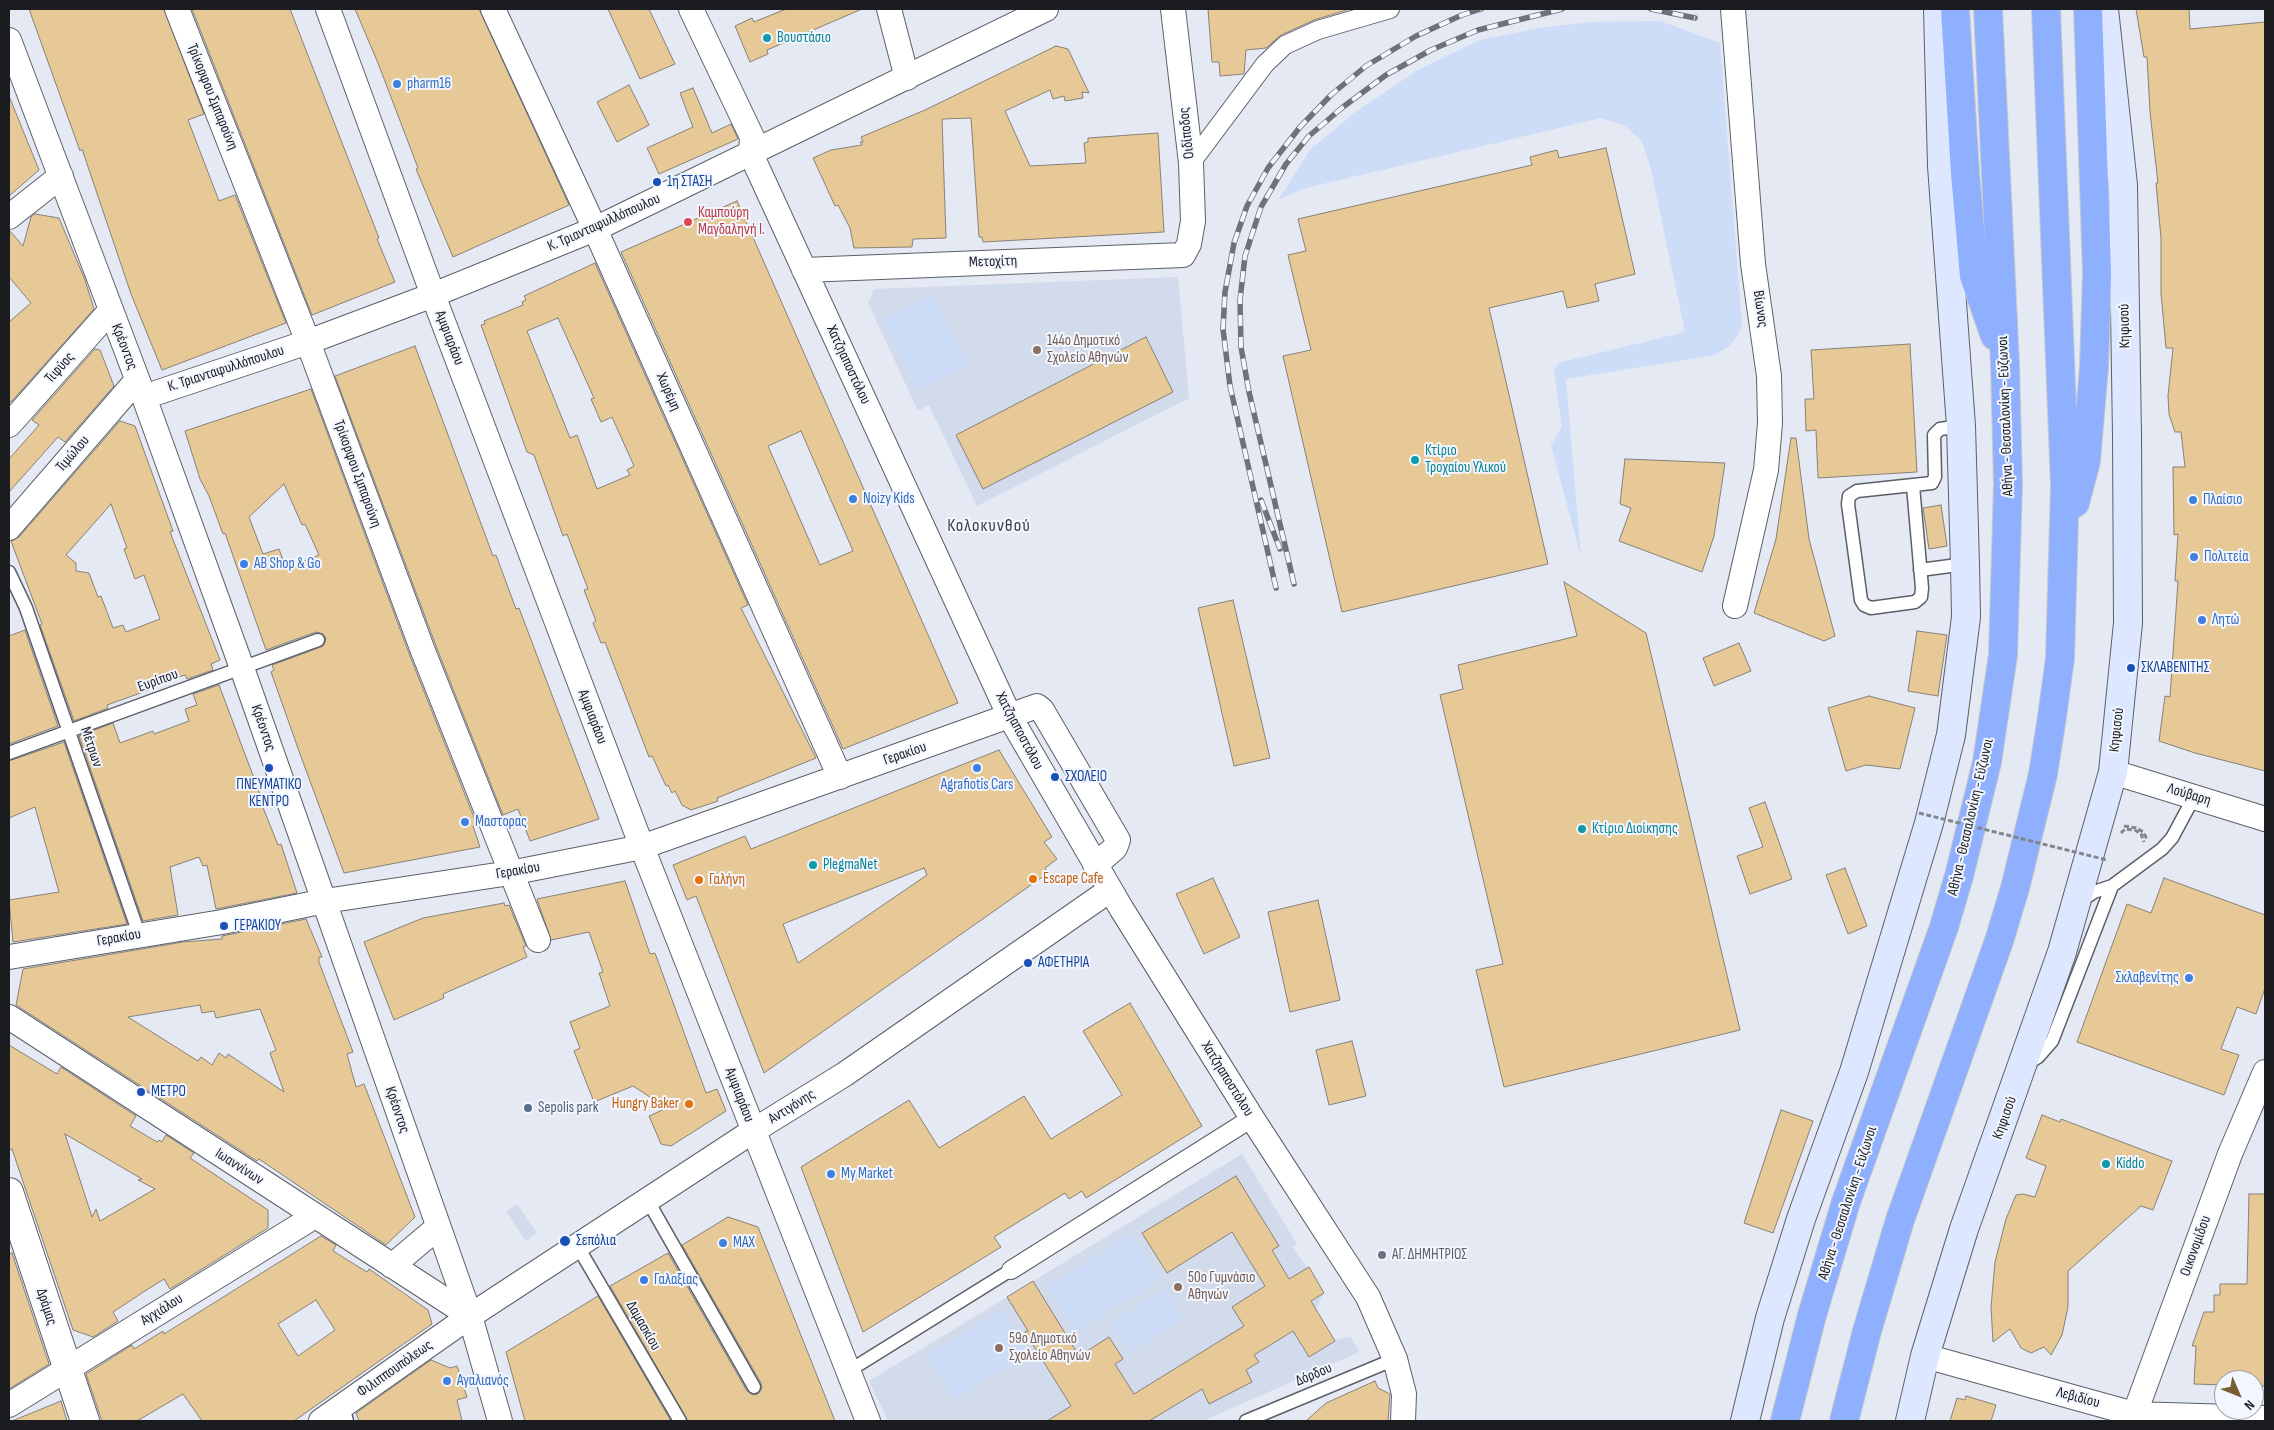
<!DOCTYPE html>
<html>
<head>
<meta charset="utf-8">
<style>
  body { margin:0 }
  #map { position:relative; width:2274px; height:1430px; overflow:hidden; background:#e4e9f3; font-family:"Sofia Sans Condensed",sans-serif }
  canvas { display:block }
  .frame { position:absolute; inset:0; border:10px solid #1a1c1f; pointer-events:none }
  .north { position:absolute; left:2214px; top:1370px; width:50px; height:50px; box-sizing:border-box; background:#f2f6fe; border:1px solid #9c9fa5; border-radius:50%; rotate:134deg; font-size:14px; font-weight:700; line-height:20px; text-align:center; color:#1a1c1f }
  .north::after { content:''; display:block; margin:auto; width:18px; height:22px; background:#795e31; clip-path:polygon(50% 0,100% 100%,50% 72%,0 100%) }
</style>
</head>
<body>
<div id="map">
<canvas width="2274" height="1430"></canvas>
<div class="frame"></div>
<div class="north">N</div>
</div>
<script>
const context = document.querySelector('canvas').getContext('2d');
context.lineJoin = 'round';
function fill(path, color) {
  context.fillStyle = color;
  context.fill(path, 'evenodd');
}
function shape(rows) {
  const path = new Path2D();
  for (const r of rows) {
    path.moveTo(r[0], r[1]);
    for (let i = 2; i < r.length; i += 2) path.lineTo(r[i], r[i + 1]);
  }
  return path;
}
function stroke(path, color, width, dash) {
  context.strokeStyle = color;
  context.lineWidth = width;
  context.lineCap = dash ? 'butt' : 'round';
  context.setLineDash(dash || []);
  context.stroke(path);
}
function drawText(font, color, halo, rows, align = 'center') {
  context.font = font + ' "Sofia Sans Condensed",sans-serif';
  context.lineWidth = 4;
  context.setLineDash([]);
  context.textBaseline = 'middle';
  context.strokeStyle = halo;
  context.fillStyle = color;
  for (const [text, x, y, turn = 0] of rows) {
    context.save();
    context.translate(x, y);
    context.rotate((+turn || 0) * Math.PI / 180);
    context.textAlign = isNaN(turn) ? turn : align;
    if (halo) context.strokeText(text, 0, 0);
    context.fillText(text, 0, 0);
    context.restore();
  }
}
const built = shape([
  [1178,277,1189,398,977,506,929,405,918,411,868,303,874,289],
  [1242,1154,1297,1244,1293,1247,1324,1293,1316,1309,1335,1340,1351,1337,1359,1352,1203,1421,888,1421,869,1381],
  [517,1204,537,1233,526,1241,506,1212]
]);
const green = shape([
  [1660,21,1720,43,1742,325,1737,337,1729,346,1715,355,1566,379,1581,557,1551,445,1562,427,1554,371,1558,363,1685,332,1651,169,1642,141,1625,126,1601,118,1306,188,1279,199,1311,149,1353,114,1416,71,1480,40,1539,28,1591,22],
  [932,294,968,365,918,391,882,319],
  [1132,1234,1160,1279,1076,1332,1047,1287],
  [1165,1289,1183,1319,1129,1353,1110,1323],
  [1001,1310,1028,1353,954,1399,927,1356]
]);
const building = shape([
  [29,9,164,9,204,114,188,120,219,201,235,195,286,323,162,370,131,294,82,149,80,151,29,9],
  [192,9,290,9,379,238,377,239,395,282,312,315,192,9],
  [355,9,479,9,569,205,453,257,416,169,418,168,378,63,355,9],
  [608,9,649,9,675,64,640,79,608,9],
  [786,9,862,9,767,50,768,54,750,62,735,26,752,18,754,22,786,9],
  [1208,9,1347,9,1347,10,1314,20,1281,35,1266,48,1246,50,1244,74,1220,76,1219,62,1212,62,1208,9],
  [2136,9,2189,9,2190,29,2265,22,2265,771,2195,753,2159,741,2165,696,2170,697,2178,581,2175,581,2178,534,2174,535,2173,467,2185,467,2181,432,2175,432,2169,414,2168,396,2173,348,2166,348,2161,293,2161,238,2156,183,2158,183,2150,112,2147,57,2144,57,2136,9],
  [1056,46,1068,49,1089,93,1082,92,1083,98,1065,101,1064,96,1053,99,1050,90,1005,111,1030,166,1086,163,1084,143,1088,142,1088,138,1158,133,1164,232,983,242,982,237,979,237,971,118,942,119,946,238,913,239,912,247,854,248,850,228,838,205,835,206,813,158,831,150,862,145,860,142,863,142,861,137,925,110,1056,46],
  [629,85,649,125,617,142,597,102,629,85],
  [693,88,712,133,731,124,738,139,659,174,647,148,693,127,680,93,693,88],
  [9,96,39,170,9,196,9,96],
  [1606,148,1635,274,1595,284,1599,301,1567,308,1563,291,1489,308,1548,564,1342,612,1283,356,1311,350,1288,255,1306,251,1298,219,1532,165,1530,157,1557,150,1559,158,1606,148],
  [737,201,958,703,843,749,621,252,737,201],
  [801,431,853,551,820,565,768,446,801,431],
  [35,214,59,218,85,280,94,309,11,402,9,400,9,322,31,303,9,277,9,230,23,246,31,217,35,214],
  [595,263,748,605,741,608,816,758,717,798,718,801,691,810,682,805,675,791,672,793,668,785,666,786,654,760,652,756,649,757,605,642,601,643,593,623,596,621,584,590,588,589,567,534,563,536,534,455,527,452,481,325,485,324,484,321,523,305,522,302,526,300,524,296,595,263],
  [558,318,594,398,591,399,601,422,612,417,634,466,627,470,630,475,597,489,577,435,570,438,527,331,558,318],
  [1146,337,1173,392,983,489,956,435,1146,337],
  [1910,344,1917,472,1818,478,1816,430,1806,431,1805,399,1814,399,1811,350,1910,344],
  [415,346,493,556,496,555,516,609,519,608,599,819,530,841,518,809,503,815,436,646,335,376,415,346],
  [95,349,100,350,114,386,65,442,58,437,9,492,9,459,39,425,32,420,95,349],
  [311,389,410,656,477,825,473,826,480,847,344,873,300,754,271,672,274,670,272,665,321,647,324,645,326,638,323,634,316,632,266,650,225,533,223,534,209,496,200,479,185,431,311,389],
  [284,484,302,525,305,524,319,555,286,568,279,549,263,554,249,517,284,484],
  [120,421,135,426,173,531,170,532,220,660,211,664,213,670,187,679,185,675,148,687,149,690,107,705,108,708,74,721,40,625,42,624,11,541,19,537,120,421],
  [111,504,127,548,124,549,135,579,144,575,160,619,126,632,123,625,113,628,101,596,98,597,89,573,76,571,76,563,66,555,111,504],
  [1791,438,1796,438,1809,539,1835,636,1824,641,1754,613,1776,539,1791,438],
  [1625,459,1725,463,1714,536,1702,572,1619,541,1631,508,1620,504,1625,459],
  [1941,505,1947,546,1929,549,1923,508,1941,505],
  [1564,582,1646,633,1740,1030,1504,1087,1476,970,1503,964,1440,695,1463,689,1458,665,1577,636,1564,582],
  [1233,600,1270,758,1234,766,1198,608,1233,600],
  [25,630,58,726,9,744,9,636,25,630],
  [1917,631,1947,635,1938,696,1908,691,1917,631],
  [1739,643,1751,671,1714,686,1703,658,1739,643],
  [219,685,260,794,258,795,278,845,281,844,297,893,216,909,207,865,203,866,199,857,170,867,178,915,143,921,79,736,113,723,120,743,153,731,154,734,189,721,185,709,197,705,193,694,219,685],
  [1869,696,1915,708,1900,769,1866,765,1846,771,1828,708,1869,696],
  [64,742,127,924,13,942,9,900,59,892,35,807,9,818,9,761,64,742],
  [999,750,1052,837,1044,842,1057,859,1045,868,1048,873,764,1073,696,896,687,900,673,865,745,836,751,849,999,750],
  [924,868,927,875,798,963,783,924,924,868],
  [1765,802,1792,879,1750,894,1737,856,1763,847,1749,808,1765,802],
  [1845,868,1867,926,1848,934,1826,875,1845,868],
  [1213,878,1240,937,1204,954,1176,894,1213,878],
  [2164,878,2265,915,2265,988,2256,1014,2237,1007,2221,1049,2239,1055,2224,1095,2077,1042,2127,904,2151,913,2164,878],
  [625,881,650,954,655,953,706,1093,717,1089,726,1111,671,1146,661,1144,649,1116,667,1108,633,1086,594,1102,574,1051,580,1048,570,1022,610,1006,599,973,603,972,589,932,551,940,537,899,625,881],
  [1318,900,1340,1000,1290,1012,1268,912,1318,900],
  [504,903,505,906,509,905,526,946,523,947,527,957,443,994,444,998,394,1020,364,942,423,918,504,903],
  [306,919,322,957,319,957,319,962,353,1052,347,1054,356,1087,364,1084,415,1217,386,1245,259,1159,257,1161,16,1005,23,969,183,942,222,939,222,936,306,919],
  [200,1005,202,1013,214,1011,216,1018,260,1009,276,1050,270,1053,284,1092,228,1054,226,1058,219,1053,212,1065,201,1057,198,1061,128,1017,200,1005],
  [1130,1003,1202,1126,1086,1198,1082,1191,1069,1199,1065,1193,994,1237,1001,1247,863,1332,801,1167,909,1100,939,1148,1024,1096,1051,1139,1122,1095,1083,1031,1130,1003],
  [1352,1041,1366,1096,1329,1105,1316,1050,1352,1041],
  [9,1045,57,1074,61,1067,136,1116,130,1126,157,1142,159,1140,162,1142,166,1135,194,1153,190,1158,268,1210,268,1228,170,1289,164,1279,145,1291,113,1312,118,1321,93,1337,73,1330,12,1149,9,1150,9,1045],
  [65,1134,142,1179,138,1180,155,1189,100,1221,96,1209,92,1217,65,1134],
  [1781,1110,1813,1121,1773,1233,1744,1223,1781,1110],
  [2042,1115,2060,1122,2061,1119,2172,1161,2153,1210,2141,1206,2068,1271,2068,1307,2062,1335,2051,1355,2044,1347,2031,1353,2021,1348,2010,1329,1993,1342,1991,1307,1995,1262,2006,1219,2016,1195,2023,1194,2035,1197,2046,1166,2026,1158,2042,1115],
  [1236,1176,1279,1246,1272,1250,1289,1279,1309,1267,1324,1293,1311,1301,1335,1341,1309,1357,1293,1331,1254,1355,1259,1362,1246,1370,1252,1382,1209,1404,1202,1389,1149,1421,1047,1421,1071,1406,1025,1332,1028,1331,1007,1297,1033,1281,1079,1356,1109,1337,1123,1359,1115,1364,1134,1394,1244,1326,1232,1307,1265,1286,1232,1232,1167,1273,1142,1233,1236,1176],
  [2249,1194,2265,1194,2265,1386,2254,1386,2254,1380,2224,1380,2224,1385,2194,1384,2196,1346,2192,1346,2204,1312,2214,1312,2214,1295,2220,1295,2220,1284,2247,1284,2249,1194],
  [728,1217,758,1227,835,1421,688,1421,610,1286,668,1253,747,1391,753,1395,758,1394,762,1388,761,1383,682,1245,728,1217],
  [321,1236,336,1245,333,1251,367,1272,369,1269,428,1310,432,1324,294,1421,202,1421,183,1394,137,1421,102,1421,86,1374,132,1345,134,1349,163,1331,164,1334,321,1236],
  [316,1300,335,1330,298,1356,278,1324,316,1300],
  [12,1253,49,1364,9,1389,9,1254,12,1253],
  [598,1296,671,1421,525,1421,506,1352,598,1296],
  [431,1360,450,1368,457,1366,467,1397,457,1400,462,1421,359,1421,356,1413,431,1360],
  [1375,1381,1378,1388,1390,1394,1388,1421,1306,1421,1326,1403,1375,1381],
  [1966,1396,1996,1405,1991,1421,1950,1421,1957,1398,1965,1400,1966,1396],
  [61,1401,67,1421,12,1421,61,1401]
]);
const path = shape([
  [2124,826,2137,828,2143,832,2147,839],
  [2121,833,2125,829,2135,830,2141,834,2144,842]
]);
const service = shape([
  [1913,486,1922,588,1921,597,1915,602,1871,608,1864,605,1861,600,1848,504,1849,496,1857,491,1932,483,1935,477,1934,435,1940,429,1961,426],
  [1920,570,1965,564],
  [9,572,26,608,139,934],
  [9,753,318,640],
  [2079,902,2094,892,2112,886],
  [2027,1064,2038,1057,2052,1041,2112,886,2162,849,2172,838,2194,797],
  [648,1201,754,1387],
  [578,1247,680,1421],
  [847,1372,1011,1270],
  [343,1406,347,1421],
  [1246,1421,1395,1359]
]);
const pedestrian = shape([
  [1191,163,1265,64,1285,45,1318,30,1390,9],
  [1011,1270,1252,1118]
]);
const minor = shape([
  [177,9,308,342,423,651,538,940],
  [328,9,433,295,642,847,868,1421],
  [493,9,595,229,840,777],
  [691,9,752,137,751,154,1010,717,1121,908,1252,1118,1368,1297,1395,1359,1404,1394,1403,1421],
  [889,9,907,78],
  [1733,9,1753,264,1769,376,1770,423,1766,470,1735,606],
  [9,40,144,397,242,668,470,1316,500,1421],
  [9,217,61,176],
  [804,270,1183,255,1189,244,1193,221,1191,163,1173,9],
  [144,397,308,342,433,295,595,229,1046,9],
  [9,425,110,311],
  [9,528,137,380],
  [2113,772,2265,819],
  [9,957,222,922,325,901,510,873,642,847,1037,706,1042,710,1118,840,1115,848,1095,865],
  [9,1017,470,1316],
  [392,1266,437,1228],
  [1925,1356,2134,1414,2265,1418],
  [9,1405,315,1216],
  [321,1421,470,1316,753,1131,845,1074,1110,890],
  [2132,1421,2230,1154,2265,1072]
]);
const tertiary = shape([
  [9,1192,85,1421]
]);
const secondary = shape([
  [1745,1421,1770,1318,1801,1219,1854,1072,1929,823,1951,735,1966,617,1965,564,1961,426,1942,166,1938,9],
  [1910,1421,1925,1356,1964,1229,2062,952,2113,772,2128,623,2127,435,2123,185,2104,9]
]);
const motorway = shape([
  [1955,9,1965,173,1974,276,1995,336],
  [2075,503,2086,461,2094,367,2097,273,2088,9],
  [1785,1421,1812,1315,1846,1202,1944,927,1959,876,1987,762,2003,655,2008,484,2005,364,1988,9],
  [1844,1421,1867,1331,1900,1220,1999,941,2015,888,2043,774,2052,717,2060,658,2065,485,2046,9]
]);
const rail = shape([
  [1651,9,1695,18],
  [1261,500,1280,549],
  [1294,584,1249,392,1241,347,1240,300,1245,256,1261,207,1286,164,1309,136,1343,107,1386,75,1431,50,1478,30,1562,9],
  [1276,588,1230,386,1223,329,1225,292,1234,243,1247,206,1268,168,1300,127,1332,94,1366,66,1416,36,1462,15,1481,9]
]);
const pathBridge = shape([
  [1919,813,2107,860]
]);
const markers = [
  [767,38,5,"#0f9aa8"],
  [397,84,5,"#3f7fe0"],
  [657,182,5,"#1a4fb4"],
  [688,222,5,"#e0444e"],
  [1037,350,5,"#8d6e63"],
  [1415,460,5,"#0f9aa8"],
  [853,499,5,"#3f7fe0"],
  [2193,500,5,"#3f7fe0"],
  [2194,557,5,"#3f7fe0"],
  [244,564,5,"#3f7fe0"],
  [2202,620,5,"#3f7fe0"],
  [2131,668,5,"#1a4fb4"],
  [269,768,5,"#1a4fb4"],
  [977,768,5,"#3f7fe0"],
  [1055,777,5,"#1a4fb4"],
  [465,822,5,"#3f7fe0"],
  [1582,829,5,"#0f9aa8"],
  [813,865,5,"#0f9aa8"],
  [1033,879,5,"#e8710a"],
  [699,880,5,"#e8710a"],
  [224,926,5,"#1a4fb4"],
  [1028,963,5,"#1a4fb4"],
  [2189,978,5,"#3f7fe0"],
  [141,1092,5,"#1a4fb4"],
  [689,1104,5,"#e8710a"],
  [528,1108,5,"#5c6f8a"],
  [2106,1164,5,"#0f9aa8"],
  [831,1174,5,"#3f7fe0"],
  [565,1241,6,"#1a4fb4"],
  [723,1243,5,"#3f7fe0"],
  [1382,1255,5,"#6b7280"],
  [644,1280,5,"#3f7fe0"],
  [1178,1287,5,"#8d6e63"],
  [999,1348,5,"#8d6e63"],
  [447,1381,5,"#3f7fe0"]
];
const cultureNames = [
  ["Βουστάσιο",777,38],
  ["Κτίριο",1425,451],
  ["Τροχαίου Υλικού",1425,468],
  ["Κτίριο Διοίκησης",1592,829],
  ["PlegmaNet",823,865],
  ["Kiddo",2116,1164]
];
const shopNames = [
  ["pharm16",407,84],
  ["Noizy Kids",863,499],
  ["Πλαίσιο",2203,500],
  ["Πολιτεία",2204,557],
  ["ΑΒ Shop & Go",254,564],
  ["Λητώ",2212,620],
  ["Agrafiotis Cars",977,785,"center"],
  ["Μαστορας",475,822],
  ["Σκλαβενίτης",2179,978,"right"],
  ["My Market",841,1174],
  ["MAX",733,1243],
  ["Γαλαξίας",654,1280],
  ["Αγαλιανός",457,1381]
];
const streetNames = [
  ["Τρίκορφου Σμπαρούνη",212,97,68],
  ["Οιδίποδος",1187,133,-96],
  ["Κ. Τριανταφυλλόπουλου",604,223,-24],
  ["Μετοχίτη",993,262,-2],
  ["Βίωνος",1760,309,82],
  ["Κηφισού",2125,326,-91],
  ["Αμφιαράου",449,338,69],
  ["Κρέοντος",124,347,69],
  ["Χατζηαποστόλου",848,365,65],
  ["Τιφύος",60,368,-48],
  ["Κ. Τριανταφυλλόπουλου",226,369,-18],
  ["Χωρέμη",668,392,66],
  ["Αθήνα - Θεσσαλονίκη - Εύζωνοι",2006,416,-92],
  ["Τιμώλου",73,454,-49],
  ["Τρίκορφου Σμπαρούνη",357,474,70],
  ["Ευρίπου",158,681,-20],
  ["Αμφιαράου",592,717,69],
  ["Κρέοντος",263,728,71],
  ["Κηφισού",2117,730,-84],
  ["Χατζηαποστόλου",1019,731,62],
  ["Μέτρων",91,747,71],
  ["Γερακίου",905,754,-19],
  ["Λούβαρη",2189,795,17],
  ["Αθήνα - Θεσσαλονίκη - Εύζωνοι",1971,817,-77],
  ["Γερακίου",518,871,-10],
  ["Γερακίου",119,938,-10],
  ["Χατζηαποστόλου",1227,1079,58],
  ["Αμφιαράου",739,1095,69],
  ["Αντιγόνης",792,1107,-32],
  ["Κρέοντος",397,1110,71],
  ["Κηφισού",2005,1118,-70],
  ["Ιωαννίνων",239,1167,33],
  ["Αθήνα - Θεσσαλονίκη - Εύζωνοι",1848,1203,-72],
  ["Οικονομίδου",2196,1246,-70],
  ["Δράμας",46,1307,72],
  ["Αγχιάλου",162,1310,-32],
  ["Δαμασκίου",643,1326,60],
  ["Φιλιππουπόλεως",395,1369,-35],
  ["Δόρδου",1314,1375,-23],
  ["Λεβιδίου",2078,1398,15]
];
const transitNames = [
  ["1η ΣΤΑΣΗ",667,182],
  ["ΣΚΛΑΒΕΝΙΤΗΣ",2141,668],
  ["ΣΧΟΛΕΙΟ",1065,777],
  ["ΠΝΕΥΜΑΤΙΚΟ",269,785,"center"],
  ["ΚΕΝΤΡΟ",269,802,"center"],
  ["ΓΕΡΑΚΙΟΥ",234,926],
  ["ΑΦΕΤΗΡΙΑ",1038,963],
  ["ΜΕΤΡΟ",151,1092],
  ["Σεπόλια",576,1241]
];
const healthNames = [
  ["Καμπούρη",698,213],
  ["Μαγδαληνή Ι.",698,230]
];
const educationNames = [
  ["144ο Δημοτικό",1047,341],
  ["Σχολείο Αθηνών",1047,358],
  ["50ο Γυμνάσιο",1188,1278],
  ["Αθηνών",1188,1295],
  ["59ο Δημοτικό",1009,1339],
  ["Σχολείο Αθηνών",1009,1356]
];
const foodNames = [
  ["Escape Cafe",1043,879],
  ["Γαλήνη",709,880],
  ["Hungry Baker",679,1104,"right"]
];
const serviceNames = [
  ["Sepolis park",538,1108]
];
const worshipNames = [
  ["ΑΓ. ΔΗΜΗΤΡΙΟΣ",1392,1255]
];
const quarterNames = [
  ["Κολοκυνθού",989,526]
];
fill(built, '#d2dbeb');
fill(green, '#cddcf7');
fill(building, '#e7c897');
stroke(building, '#878178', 1);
stroke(service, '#5b6068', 15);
stroke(pedestrian, '#5b6068', 20);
stroke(minor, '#5b6068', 26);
stroke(tertiary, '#5b6068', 30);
stroke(secondary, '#5b6068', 30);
stroke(motorway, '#c8c9c9', 30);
stroke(path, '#82858c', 3, [5, 2.5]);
stroke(service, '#fff', 12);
stroke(pedestrian, '#fff', 18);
stroke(minor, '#fff', 24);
stroke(tertiary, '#fff', 28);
stroke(secondary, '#dde7ff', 28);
stroke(motorway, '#8fafff', 28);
stroke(rail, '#6e7177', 5.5);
stroke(rail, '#f2f6fe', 4, [11]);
stroke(pathBridge, '#82858c', 3, [5, 2.5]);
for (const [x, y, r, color] of markers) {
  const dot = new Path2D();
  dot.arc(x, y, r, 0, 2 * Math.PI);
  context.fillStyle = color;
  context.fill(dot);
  stroke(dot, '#f2f6fe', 2);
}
drawText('15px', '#0d838f', '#f2f6fe', cultureNames, 'left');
drawText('15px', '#366cbe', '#f2f6fe', shopNames, 'left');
drawText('15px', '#1a1c1f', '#f2f6fe', streetNames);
drawText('15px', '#164399', '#f2f6fe', transitNames, 'left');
drawText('15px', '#be3a42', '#f2f6fe', healthNames, 'left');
drawText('15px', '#785e54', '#f2f6fe', educationNames, 'left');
drawText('15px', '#c56008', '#f2f6fe', foodNames, 'left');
drawText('15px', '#4e5e75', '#f2f6fe', serviceNames, 'left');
drawText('15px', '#5b616d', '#f2f6fe', worshipNames, 'left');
context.letterSpacing = '1px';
drawText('18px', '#3a3e46', '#f2f6fe', quarterNames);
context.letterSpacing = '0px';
</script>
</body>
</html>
